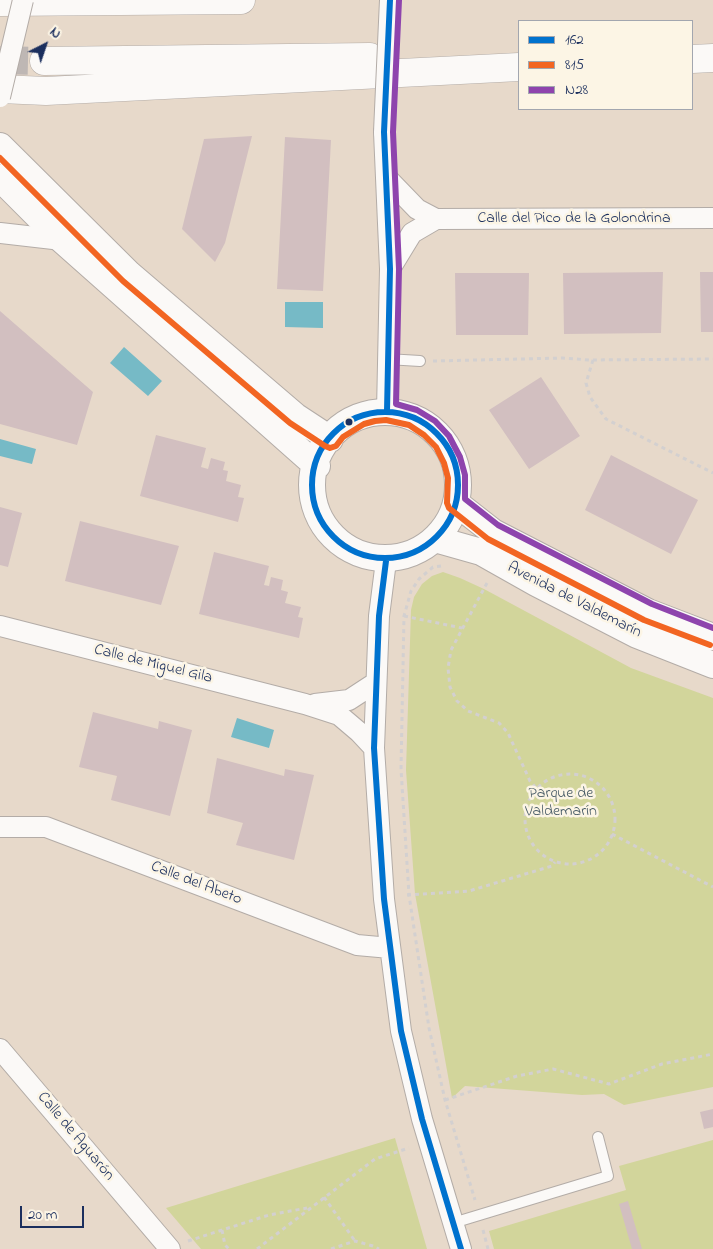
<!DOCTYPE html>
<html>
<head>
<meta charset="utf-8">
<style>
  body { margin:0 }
  #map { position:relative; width:713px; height:1249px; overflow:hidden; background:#e7d9ca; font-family:"Indie Flower",sans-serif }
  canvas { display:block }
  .legend { position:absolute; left:518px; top:20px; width:175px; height:90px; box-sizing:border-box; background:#fcf5e5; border:1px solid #a2a6af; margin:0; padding:6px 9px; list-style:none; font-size:15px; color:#1b2f5e }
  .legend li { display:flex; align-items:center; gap:10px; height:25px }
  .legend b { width:25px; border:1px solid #a2a6af }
  .north { position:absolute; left:20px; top:20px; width:50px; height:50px; -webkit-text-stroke:4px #fcf5e5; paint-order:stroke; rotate:41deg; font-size:14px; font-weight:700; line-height:20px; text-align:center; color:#1b2f5e }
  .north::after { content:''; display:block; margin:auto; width:18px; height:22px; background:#1b2f5e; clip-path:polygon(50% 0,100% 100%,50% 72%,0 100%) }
  .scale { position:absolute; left:20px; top:1206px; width:64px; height:22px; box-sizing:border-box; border:2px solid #1b2f5e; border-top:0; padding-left:6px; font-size:15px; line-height:18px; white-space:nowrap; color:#1b2f5e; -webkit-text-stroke:4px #fcf5e5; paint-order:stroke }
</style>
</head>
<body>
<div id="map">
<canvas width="713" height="1249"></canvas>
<ul class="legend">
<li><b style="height:6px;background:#0072ce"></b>162</li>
<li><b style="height:6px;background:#f26522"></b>815</li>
<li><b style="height:6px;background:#8e44ad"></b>N28</li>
</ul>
<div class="north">N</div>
<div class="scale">20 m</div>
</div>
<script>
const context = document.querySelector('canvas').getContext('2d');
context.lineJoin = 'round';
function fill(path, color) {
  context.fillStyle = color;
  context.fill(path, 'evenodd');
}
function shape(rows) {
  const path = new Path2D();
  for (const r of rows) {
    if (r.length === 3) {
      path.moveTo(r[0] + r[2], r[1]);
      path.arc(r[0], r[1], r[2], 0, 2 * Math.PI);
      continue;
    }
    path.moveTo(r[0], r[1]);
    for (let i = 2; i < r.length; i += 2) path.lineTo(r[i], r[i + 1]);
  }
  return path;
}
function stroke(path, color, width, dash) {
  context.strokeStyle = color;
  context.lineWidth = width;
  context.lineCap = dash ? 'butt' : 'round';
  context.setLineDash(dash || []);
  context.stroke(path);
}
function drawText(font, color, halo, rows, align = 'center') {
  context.font = font + ' "Indie Flower",sans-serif';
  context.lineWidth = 5;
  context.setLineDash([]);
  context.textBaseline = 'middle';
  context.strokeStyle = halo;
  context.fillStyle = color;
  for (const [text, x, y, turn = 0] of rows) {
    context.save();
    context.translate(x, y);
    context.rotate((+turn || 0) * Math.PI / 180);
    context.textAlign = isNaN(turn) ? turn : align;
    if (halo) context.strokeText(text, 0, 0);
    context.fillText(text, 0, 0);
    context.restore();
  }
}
const green = shape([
  [443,572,460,578,484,589,631,668,713,698,713,1087,624,1105,604,1094,582,1095,465,1086,452,1098,415,894,406,770,411,610,414,597,422,584,432,576],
  [395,1138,427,1249,201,1249,166,1208],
  [713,1140,713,1249,494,1249,489,1231,626,1190,619,1166]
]);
const water = shape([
  [285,302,323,302,323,328,285,327],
  [124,347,162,381,148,396,110,363],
  [0,439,36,449,32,464,0,456],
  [237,718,274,730,269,748,231,737]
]);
const building = shape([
  [252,136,225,243,215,262,182,229,204,139],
  [285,137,331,140,323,291,277,289],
  [663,272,661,333,564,334,563,273],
  [700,272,713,272,713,332,701,332],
  [455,273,529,273,528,335,456,335],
  [0,311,93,392,77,445,0,424],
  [541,377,580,436,529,469,489,410],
  [156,435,206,448,201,467,208,469,211,458,225,462,223,470,228,471,226,481,241,485,238,497,244,498,238,522,140,496],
  [611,455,698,500,671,554,585,510],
  [0,507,22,513,8,567,0,565],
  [80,521,179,546,161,605,65,581],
  [214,552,269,566,264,585,269,586,271,577,283,580,281,590,288,592,285,603,301,607,298,617,303,618,299,638,199,614],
  [93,712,158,729,159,721,192,730,170,816,111,800,117,776,79,767],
  [217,758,284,776,285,769,314,775,294,860,236,845,243,823,207,813],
  [713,1109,713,1127,704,1129,700,1112],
  [628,1201,642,1249,632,1249,619,1204]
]);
const motorwayTunnel = shape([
  [0,60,44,61]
]);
const path = shape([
  [593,360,586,383,590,397,606,419,713,473],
  [433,361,563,358,589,360,713,359],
  [441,566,433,567,419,579,411,591,404,616,401,769,409,895,429,1028,445,1100,475,1200],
  [487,583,451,650,448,668,450,687,457,701,468,711,499,723,508,733,530,781,536,788],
  [404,616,462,628],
  [570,819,45],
  [612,834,713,887],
  [407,895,469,891,552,866,555,862],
  [445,1100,517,1076,553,1069,609,1084,662,1064,713,1054],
  [324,1197,355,1241],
  [222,1230,225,1245,229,1249],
  [483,1230,488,1249],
  [188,1241,269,1215,307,1208],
  [257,1249,375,1159,409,1148],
  [331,1249,355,1241,373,1246,379,1249]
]);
const service = shape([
  [387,359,420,361],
  [453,1223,608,1176,598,1137]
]);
const minor = shape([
  [384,132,390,269,387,411],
  [387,178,417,209,436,219,412,233,390,269],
  [436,219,713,218],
  [0,233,62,240],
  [386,561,379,616,374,748,384,899,401,1031,422,1119,461,1249],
  [0,626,305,704,339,715,359,732,374,748],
  [315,704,349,700,375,683],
  [0,827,46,827,357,945,390,948],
  [0,1049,170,1249]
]);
const tertiary = shape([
  [0,146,129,274,295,416,330,439],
  [0,178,62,240,317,466],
  [385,485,73],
  [456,503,493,532,648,612,713,637],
  [435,539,481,552,536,583,637,635,713,665]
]);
const motorway = shape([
  [0,2,241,0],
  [692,59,713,58],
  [44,61,370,57],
  [0,89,46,91,519,67]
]);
const minorBridge = shape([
  [0,97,23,0],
  [384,132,390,0]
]);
const bus1 = shape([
  [387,411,390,269,384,132,390,0],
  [385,485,73],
  [386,561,379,616,374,748,384,899,401,1031,422,1119,461,1249]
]);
const bus2 = shape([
  [0,158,123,281,290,423,325,446,330,448,336,446,343,437,364,424,375,421,386,420,409,425,424,435,436,447,444,463,448,478,447,503,449,508,488,539,644,620,710,645]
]);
const bus3 = shape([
  [399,0,393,132,399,269,396,404,417,410,435,421,449,436,460,457,465,475,465,499,498,525,652,604,713,628]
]);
const markers = [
  [349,422,4.5,"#1b2f5e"]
];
const streetNames = [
  ["Calle del Pico de la Golondrina",574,219],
  ["Avenida de Valdemarín",574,601,27],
  ["Calle de Miguel Gila",153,665,14],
  ["Calle del Abeto",196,884,21],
  ["Calle de Aguarón",75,1137,50]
];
const parkNames = [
  ["Parque de",561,794],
  ["Valdemarín",561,812]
];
fill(green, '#d2d59b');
fill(water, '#76bac6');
fill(building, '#d2bfc0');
stroke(motorwayTunnel, '#beb7b4', 28, [28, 14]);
stroke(service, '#b3aca7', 12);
stroke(minor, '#b3aca7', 22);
stroke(tertiary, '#b3aca7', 28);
stroke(motorway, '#b3aca7', 29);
stroke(path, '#d3d0d0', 3, [4, 4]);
stroke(service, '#fbf9f7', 10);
stroke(minor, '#fbf9f7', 20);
stroke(tertiary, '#fbf9f7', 26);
stroke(motorway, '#fbf9f7', 28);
stroke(minorBridge, '#b3aca7', 22, []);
stroke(minorBridge, '#fbf9f7', 20);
stroke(bus1, '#0072ce', 6);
stroke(bus2, '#f26522', 6);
stroke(bus3, '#8e44ad', 6);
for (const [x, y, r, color] of markers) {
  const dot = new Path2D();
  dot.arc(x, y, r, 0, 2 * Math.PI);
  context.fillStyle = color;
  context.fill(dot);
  stroke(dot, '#fcf5e5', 2);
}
drawText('16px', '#1b2f5e', '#fcf5e5', streetNames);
drawText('16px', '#445864', '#fcf5e5', parkNames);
</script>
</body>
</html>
